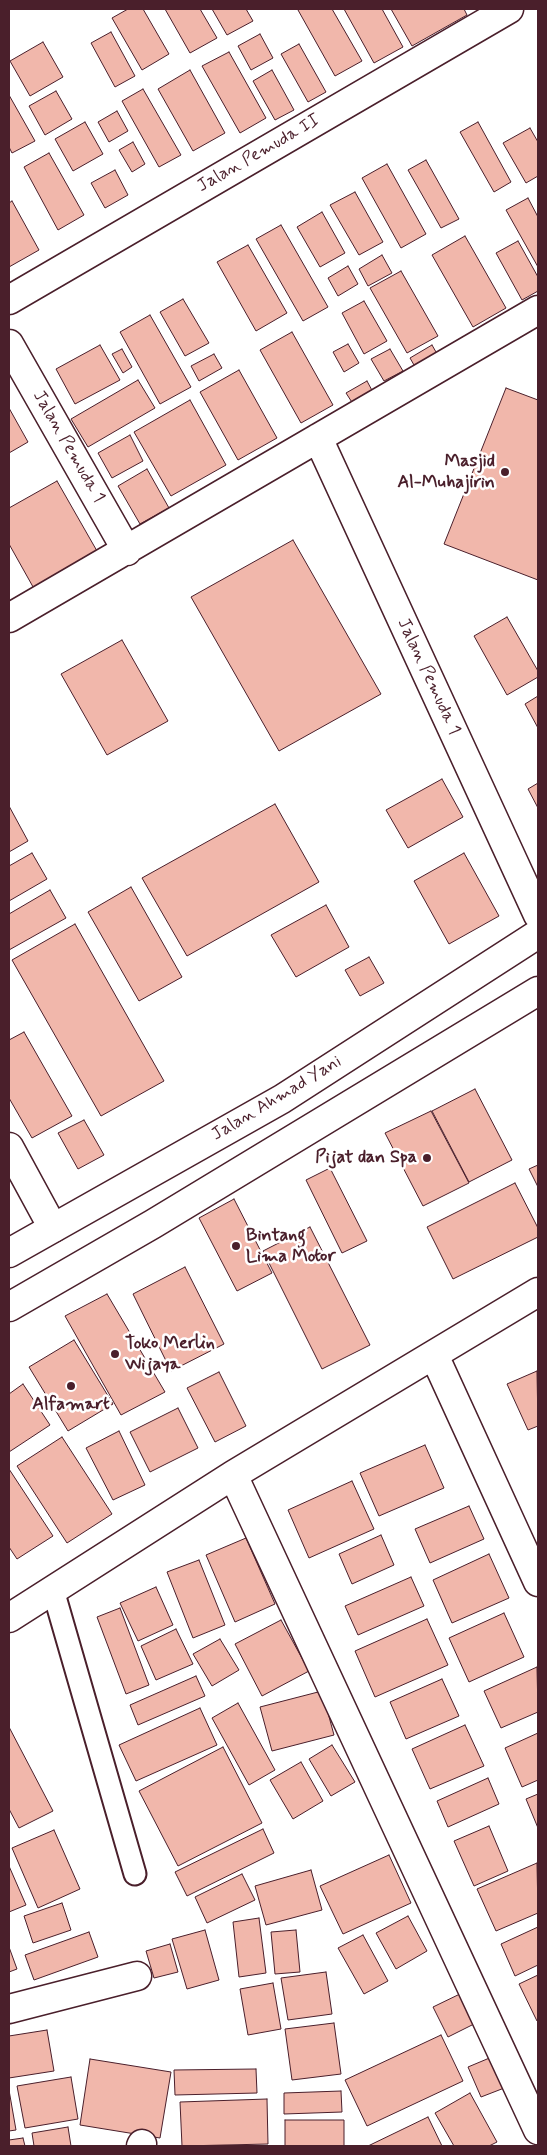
<!DOCTYPE html>
<html>
<head>
<meta charset="utf-8">
<style>
  body { margin:0 }
  #map { position:relative; width:547px; height:2155px; overflow:hidden; background:#fff; font-family:Mynerve,sans-serif }
  canvas { display:block }
  .frame { position:absolute; inset:0; border:10px solid #4a1f2b; pointer-events:none }
</style>
</head>
<body>
<div id="map">
<canvas width="547" height="2155"></canvas>
<div class="frame"></div>
</div>
<script>
const context = document.querySelector('canvas').getContext('2d');
context.lineJoin = 'round';
function fill(path, color) {
  context.fillStyle = color;
  context.fill(path, 'evenodd');
}
function shape(rows) {
  const path = new Path2D();
  for (const r of rows) {
    path.moveTo(r[0], r[1]);
    for (let i = 2; i < r.length; i += 2) path.lineTo(r[i], r[i + 1]);
  }
  return path;
}
function stroke(path, color, width, dash) {
  context.strokeStyle = color;
  context.lineWidth = width;
  context.lineCap = dash ? 'butt' : 'round';
  context.setLineDash(dash || []);
  context.stroke(path);
}
function drawText(font, color, halo, rows, align = 'center') {
  context.font = font + ' Mynerve,sans-serif';
  context.lineWidth = 5;
  context.setLineDash([]);
  context.textBaseline = 'middle';
  context.strokeStyle = halo;
  context.fillStyle = color;
  for (const [text, x, y, turn = 0] of rows) {
    context.save();
    context.translate(x, y);
    context.rotate((+turn || 0) * Math.PI / 180);
    context.textAlign = isNaN(turn) ? turn : align;
    if (halo) context.strokeText(text, 0, 0);
    context.fillText(text, 0, 0);
    context.restore();
  }
}
const building = shape([
  [128,9,143,9,169,54,142,70,112,18,128,9],
  [165,9,200,9,217,38,190,53,165,9],
  [212,9,246,9,253,21,227,35,212,9],
  [300,9,332,9,362,61,335,76,298,10,300,9],
  [344,9,382,9,403,47,374,63,344,9],
  [391,9,464,9,467,15,412,46,391,9],
  [111,32,135,76,115,87,91,43,111,32],
  [260,34,273,58,251,70,238,46,260,34],
  [43,42,63,77,30,96,10,61,43,42],
  [299,44,326,92,308,102,281,54,299,44],
  [229,52,266,118,240,133,202,66,229,52],
  [190,70,225,133,193,151,158,89,190,70],
  [272,70,294,110,275,120,253,81,272,70],
  [143,89,181,155,159,167,122,101,143,89],
  [56,91,72,119,45,135,29,106,56,91],
  [9,95,35,141,12,153,9,147,9,95],
  [117,111,128,131,109,142,98,122,117,111],
  [85,122,103,154,73,171,55,139,85,122],
  [478,122,511,182,494,192,460,132,478,122],
  [530,128,538,142,538,176,526,183,503,143,530,128],
  [133,142,145,164,132,172,119,150,133,142],
  [49,153,84,215,58,230,24,167,49,153],
  [426,160,459,219,441,228,408,170,426,160],
  [387,164,426,234,401,248,362,178,387,164],
  [115,170,128,195,105,208,91,183,115,170],
  [355,192,383,242,359,255,330,205,355,192],
  [528,198,538,217,538,267,506,210,528,198],
  [12,201,39,250,9,267,9,203,12,201],
  [322,212,345,253,320,267,297,227,322,212],
  [281,225,328,307,303,321,256,239,281,225],
  [465,236,506,308,473,327,432,255,465,236],
  [518,241,538,277,538,291,522,300,496,253,518,241],
  [248,245,287,313,256,331,217,262,248,245],
  [382,255,392,273,368,286,359,269,382,255],
  [348,266,358,284,338,296,328,278,348,266],
  [401,271,438,336,407,353,370,288,401,271],
  [183,299,209,343,185,356,160,312,183,299],
  [364,301,387,341,364,354,342,313,364,301],
  [150,315,191,387,160,404,120,332,150,315],
  [292,332,333,405,301,423,260,350,292,332],
  [348,344,359,363,344,372,333,352,348,344],
  [100,345,120,380,75,404,56,369,100,345],
  [432,345,440,359,418,372,410,358,432,345],
  [122,349,132,367,123,373,112,354,122,349],
  [390,349,403,371,384,381,371,359,390,349],
  [214,354,222,368,199,381,191,366,214,354],
  [239,370,277,438,238,460,200,392,239,370],
  [138,380,155,408,88,447,71,419,138,380],
  [367,381,375,396,355,407,346,393,367,381],
  [506,388,538,400,538,580,444,544,506,388],
  [190,400,226,465,171,496,134,432,190,400],
  [9,408,28,442,9,453,9,408],
  [130,435,143,461,112,478,98,453,130,435],
  [147,469,169,508,140,524,118,486,147,469],
  [57,481,101,558,37,594,9,544,9,508,57,481],
  [293,540,381,694,279,751,191,597,293,540],
  [507,617,538,671,538,677,507,695,474,636,507,617],
  [122,640,168,721,107,755,61,674,122,640],
  [538,696,538,728,525,704,538,696],
  [442,779,463,817,408,848,386,810,442,779],
  [538,783,538,808,528,789,538,783],
  [275,804,319,882,187,956,142,878,275,804],
  [9,806,28,841,9,852,9,806],
  [32,853,47,879,9,901,9,866,32,853],
  [464,853,499,916,449,944,414,881,464,853],
  [131,887,182,977,139,1001,88,912,131,887],
  [50,890,66,918,9,950,9,914,50,890],
  [326,905,349,947,296,977,271,935,326,905],
  [75,924,164,1081,101,1116,12,960,75,924],
  [369,957,384,983,360,996,345,970,369,957],
  [24,1032,72,1116,32,1138,9,1098,9,1040,24,1032],
  [475,1089,512,1160,469,1182,432,1111,475,1089],
  [431,1111,469,1183,423,1206,385,1133,431,1111],
  [84,1120,104,1155,78,1169,58,1133,84,1120],
  [538,1165,538,1187,529,1169,538,1165],
  [330,1168,367,1241,342,1253,306,1180,330,1168],
  [515,1183,538,1228,538,1237,453,1279,427,1227,515,1183],
  [234,1199,272,1273,237,1291,199,1218,234,1199],
  [310,1227,370,1345,322,1369,263,1251,310,1227],
  [185,1267,224,1344,171,1371,133,1294,185,1267],
  [107,1294,165,1392,121,1415,65,1316,107,1294],
  [74,1340,113,1404,68,1431,29,1367,74,1340],
  [537,1371,538,1426,528,1430,507,1384,537,1371],
  [219,1372,246,1426,215,1442,187,1388,219,1372],
  [23,1384,50,1425,9,1452,9,1394,23,1384],
  [178,1408,198,1448,150,1472,130,1432,178,1408],
  [119,1431,145,1485,113,1500,86,1448,119,1431],
  [62,1437,112,1514,67,1543,17,1466,62,1437],
  [425,1445,444,1488,379,1516,360,1473,425,1445],
  [9,1469,53,1536,17,1559,9,1547,9,1469],
  [352,1481,374,1529,309,1558,288,1510,352,1481],
  [469,1506,484,1539,430,1563,415,1529,469,1506],
  [381,1535,394,1565,352,1584,339,1554,381,1535],
  [246,1538,275,1604,235,1622,206,1555,246,1538],
  [489,1554,509,1598,452,1623,433,1580,489,1554],
  [199,1560,225,1625,193,1638,167,1572,199,1560],
  [411,1577,424,1606,358,1635,345,1606,411,1577],
  [156,1587,173,1625,138,1641,120,1603,156,1587],
  [120,1608,149,1685,126,1694,97,1617,120,1608],
  [504,1613,524,1657,469,1682,449,1638,504,1613],
  [427,1619,448,1665,375,1697,355,1651,427,1619],
  [281,1620,309,1671,262,1696,235,1644,281,1620],
  [176,1629,193,1664,156,1680,141,1646,176,1629],
  [220,1639,239,1670,212,1686,193,1654,220,1639],
  [537,1667,538,1712,501,1728,484,1691,537,1667],
  [196,1676,205,1696,138,1725,130,1705,196,1676],
  [442,1679,459,1716,406,1739,390,1702,442,1679],
  [322,1691,334,1735,272,1751,260,1707,322,1691],
  [238,1703,275,1770,249,1785,212,1718,238,1703],
  [200,1708,217,1745,136,1781,119,1745,200,1708],
  [465,1725,484,1766,430,1789,412,1749,465,1725],
  [9,1727,53,1811,19,1828,9,1809,9,1727],
  [538,1733,538,1780,522,1787,505,1748,538,1733],
  [332,1745,355,1782,331,1796,309,1759,332,1745],
  [223,1747,262,1823,178,1866,139,1791,223,1747],
  [301,1762,323,1801,293,1819,270,1780,301,1762],
  [488,1778,499,1804,448,1827,437,1801,488,1778],
  [538,1794,538,1828,526,1799,538,1794],
  [489,1826,508,1871,474,1886,454,1841,489,1826],
  [263,1829,274,1853,187,1896,175,1872,263,1829],
  [54,1830,80,1889,38,1908,12,1848,54,1830],
  [389,1855,411,1903,343,1934,320,1886,389,1855],
  [537,1863,538,1913,496,1931,477,1889,537,1863],
  [9,1866,26,1905,9,1912,9,1866],
  [311,1870,322,1910,266,1925,255,1886,311,1870],
  [242,1874,255,1900,207,1923,195,1897,242,1874],
  [62,1903,71,1930,33,1943,24,1916,62,1903],
  [408,1916,427,1951,396,1969,376,1933,408,1916],
  [259,1918,266,1973,239,1977,233,1922,259,1918],
  [538,1927,538,1965,515,1976,501,1944,538,1927],
  [205,1930,219,1980,187,1989,172,1939,205,1930],
  [296,1930,300,1972,275,1974,271,1932,296,1930],
  [89,1932,98,1957,34,1980,25,1955,89,1932],
  [363,1935,388,1981,364,1994,338,1948,363,1935],
  [170,1944,178,1972,154,1978,146,1951,170,1944],
  [9,1947,17,1969,9,1972,9,1947],
  [326,1972,332,2014,288,2020,281,1978,326,1972],
  [538,1975,538,2021,537,2021,519,1984,538,1975],
  [273,1983,281,2029,248,2035,240,1989,273,1983],
  [464,1992,480,2021,448,2037,433,2007,464,1992],
  [334,2023,341,2074,292,2080,285,2029,334,2023],
  [47,2030,54,2071,9,2078,9,2036,47,2030],
  [441,2035,463,2081,367,2126,345,2080,441,2035],
  [499,2054,512,2085,481,2097,468,2067,499,2054],
  [90,2059,171,2072,160,2138,80,2125,90,2059],
  [256,2069,257,2093,175,2095,174,2070,256,2069],
  [71,2077,78,2119,25,2128,17,2086,71,2077],
  [9,2090,16,2130,9,2131,9,2090],
  [341,2091,342,2112,284,2114,284,2093,341,2091],
  [470,2093,497,2142,489,2146,454,2146,435,2113,470,2093],
  [267,2099,268,2144,182,2146,180,2102,267,2099],
  [428,2117,442,2146,368,2146,428,2117],
  [285,2120,344,2120,344,2146,285,2146,285,2120],
  [68,2127,71,2146,34,2146,32,2133,68,2127],
  [23,2138,25,2146,9,2146,9,2140,23,2138]
]);
const lane = shape([
  [53,1590,135,1874]
]);
const street = shape([
  [9,300,509,9],
  [9,344,127,551],
  [318,438,538,915],
  [9,618,538,310],
  [9,1147,53,1228],
  [434,1355,538,1582],
  [233,1475,538,2130],
  [9,1618,233,1475,538,1292],
  [9,2009,137,1976],
  [141,2146,142,2144]
]);
const primary = shape([
  [9,1253,282,1099,538,934],
  [9,1307,153,1224,538,991]
]);
const markers = [
  [505,472,5,"#4a1f2b"],
  [427,1158,5,"#4a1f2b"],
  [236,1246,5,"#4a1f2b"],
  [115,1354,5,"#4a1f2b"],
  [71,1386,5,"#4a1f2b"]
];
const streetNames = [
  ["Jalan Pemuda II",259,154,-30],
  ["Jalan Pemuda 1",68,447,60],
  ["Jalan Pemuda 1",428,677,65],
  ["Jalan Ahmad Yani",277,1099,-31]
];
const poiNames = [
  ["Masjid",495,462],
  ["Al-Muhajirin",495,483],
  ["Pijat dan Spa",417,1158],
  ["Bintang",246,1236,"left"],
  ["Lima Motor",246,1257,"left"],
  ["Toko Merlin",125,1344,"left"],
  ["Wijaya",125,1365,"left"],
  ["Alfamart",71,1405,"center"]
];
fill(building, '#f1b7ab');
stroke(building, '#4a1f2b', 1);
stroke(lane, '#4a1f2b', 25);
stroke(street, '#4a1f2b', 31);
stroke(primary, '#4a1f2b', 31);
stroke(lane, '#fff', 21);
stroke(street, '#fff', 28);
stroke(primary, '#fff', 28);
for (const [x, y, r, color] of markers) {
  const dot = new Path2D();
  dot.arc(x, y, r, 0, 2 * Math.PI);
  context.fillStyle = color;
  context.fill(dot);
  stroke(dot, '#fff', 2);
}
drawText('18px', '#4a1f2b', '#fff', streetNames);
drawText('bold 18px', '#4a1f2b', '#fff', poiNames, 'right');
</script>
</body>
</html>
